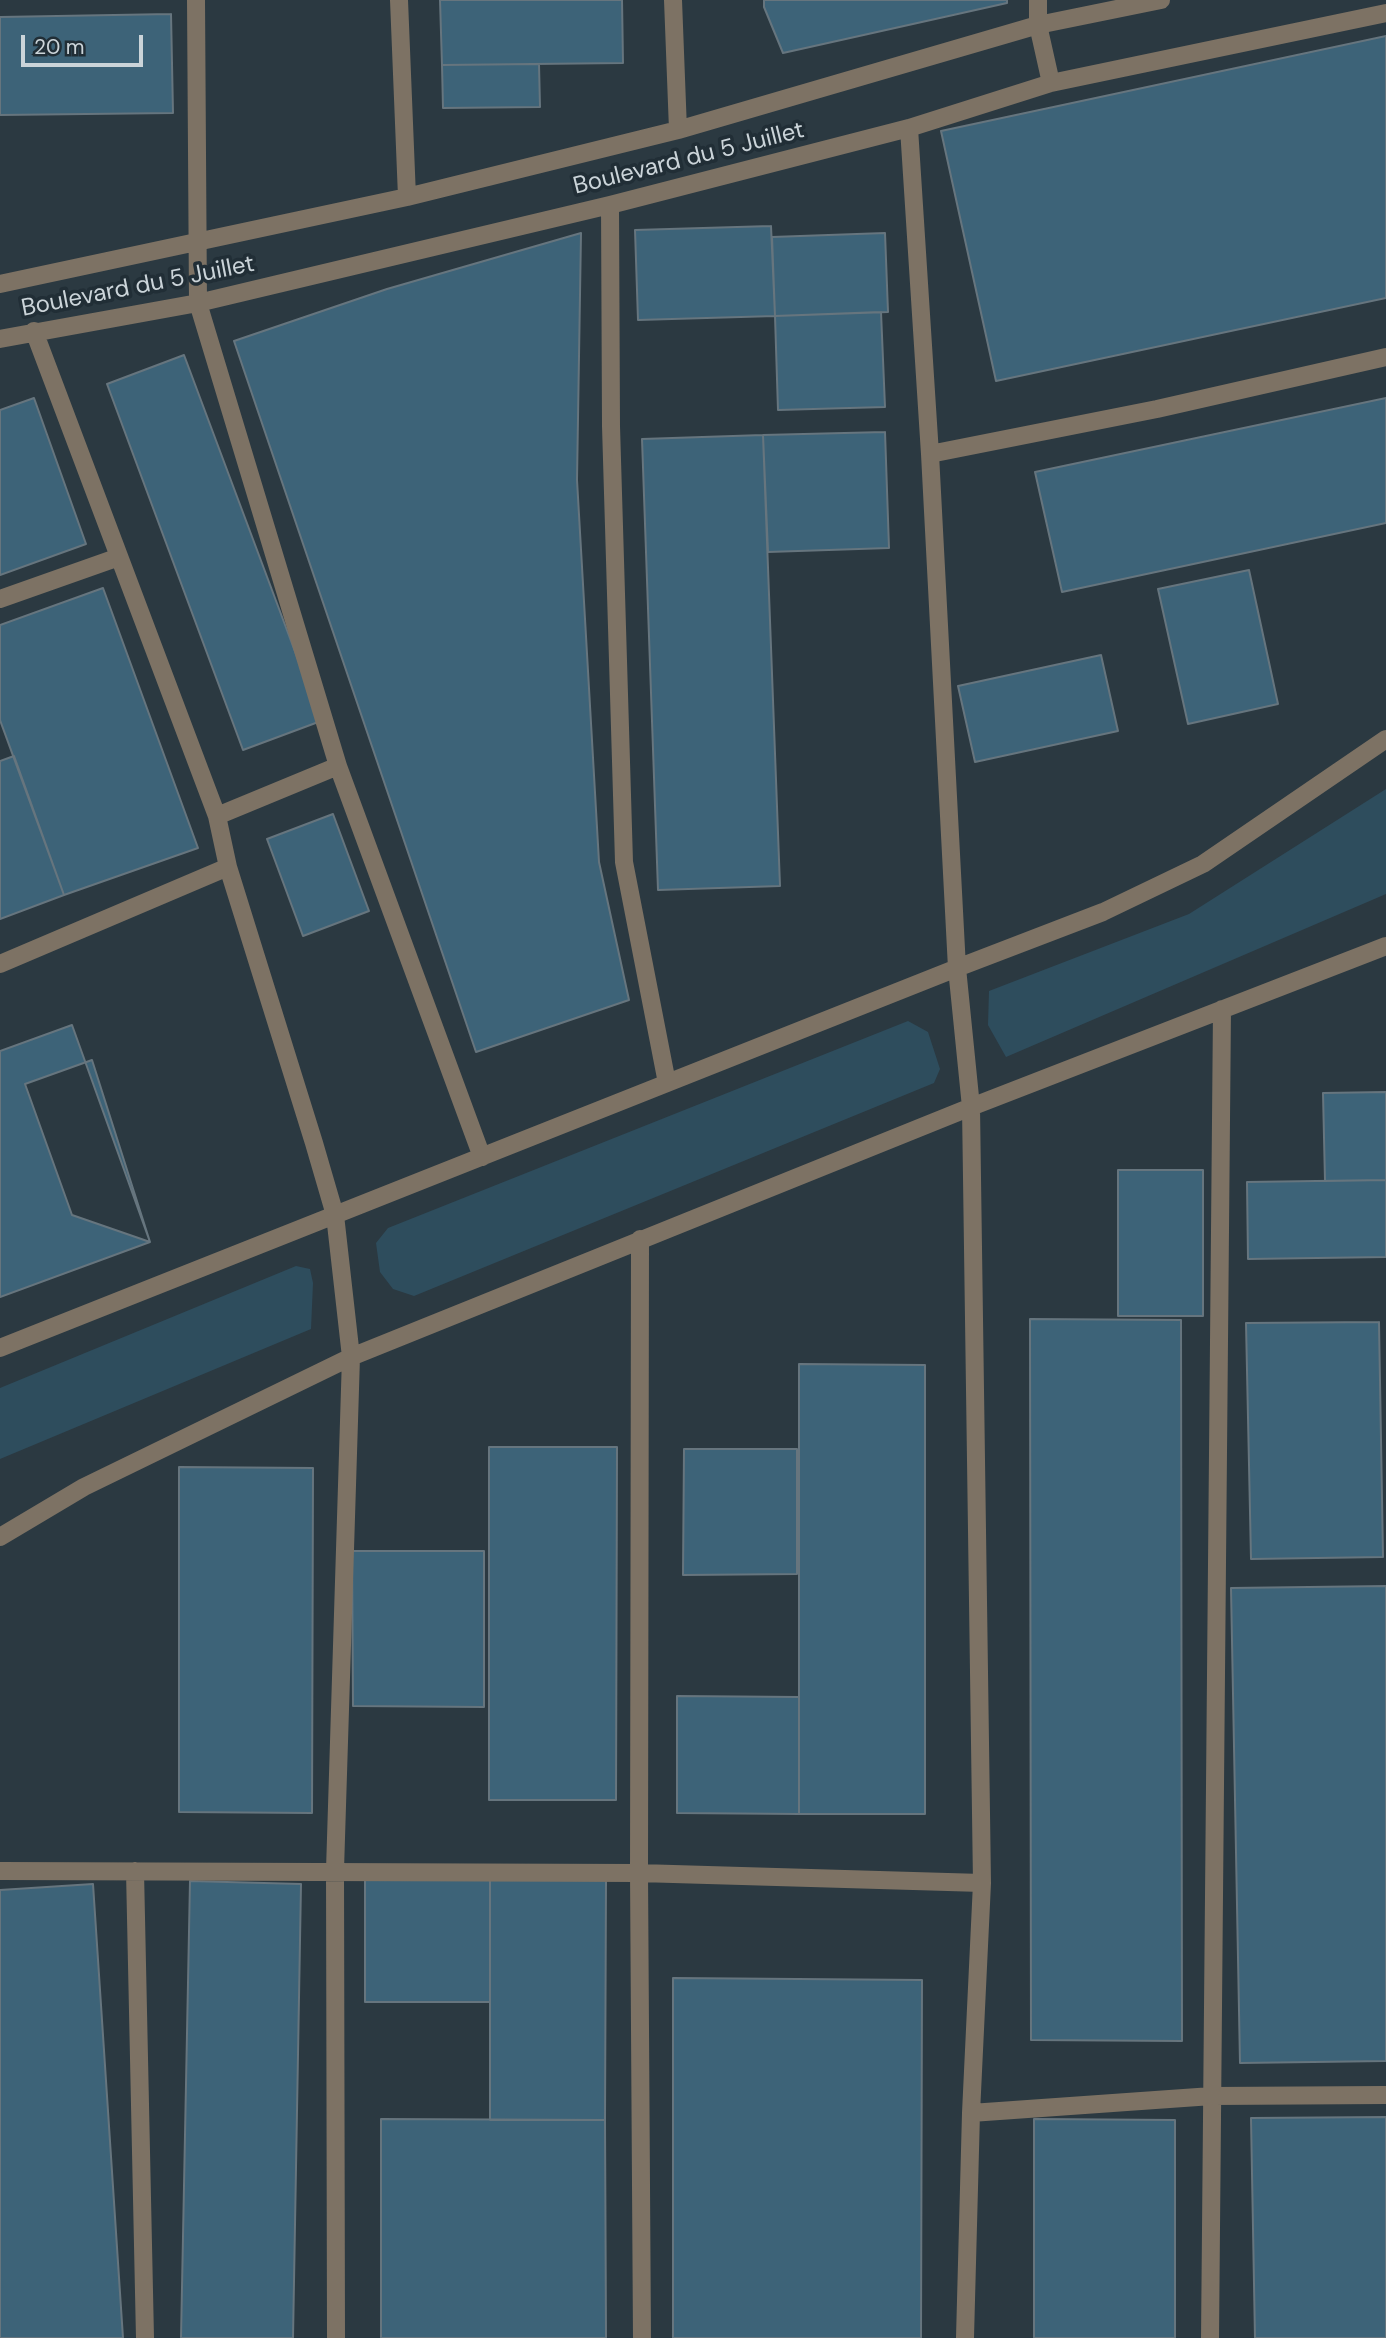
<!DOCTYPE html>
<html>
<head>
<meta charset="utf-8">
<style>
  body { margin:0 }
  #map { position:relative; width:1386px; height:2338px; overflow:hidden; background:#2b3941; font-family:"DM Sans",sans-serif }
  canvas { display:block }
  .scale { position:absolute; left:21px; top:35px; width:122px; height:32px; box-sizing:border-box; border:4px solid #cbd4d9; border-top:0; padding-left:9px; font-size:21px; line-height:24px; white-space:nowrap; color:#cbd4d9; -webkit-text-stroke:5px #212e36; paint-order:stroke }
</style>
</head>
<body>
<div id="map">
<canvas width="1386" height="2338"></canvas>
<div class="scale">20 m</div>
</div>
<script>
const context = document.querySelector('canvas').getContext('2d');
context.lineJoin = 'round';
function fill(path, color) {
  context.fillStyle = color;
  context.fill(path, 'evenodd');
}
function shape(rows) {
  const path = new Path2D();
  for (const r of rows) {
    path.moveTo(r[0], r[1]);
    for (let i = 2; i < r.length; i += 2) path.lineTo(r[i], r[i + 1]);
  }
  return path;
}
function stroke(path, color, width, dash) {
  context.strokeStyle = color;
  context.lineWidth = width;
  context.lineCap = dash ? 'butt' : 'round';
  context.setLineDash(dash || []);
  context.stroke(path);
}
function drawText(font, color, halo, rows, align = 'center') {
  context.font = font + ' "DM Sans",sans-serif';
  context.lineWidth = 7;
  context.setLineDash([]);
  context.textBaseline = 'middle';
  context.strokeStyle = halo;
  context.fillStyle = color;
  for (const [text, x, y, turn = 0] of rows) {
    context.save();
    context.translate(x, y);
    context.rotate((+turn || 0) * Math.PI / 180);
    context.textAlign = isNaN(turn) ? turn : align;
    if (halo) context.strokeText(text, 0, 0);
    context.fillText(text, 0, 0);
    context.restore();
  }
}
const green = shape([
  [1386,789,1386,894,1006,1057,988,1025,989,991,1189,914],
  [908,1021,928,1032,940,1069,934,1083,414,1296,393,1289,380,1272,376,1243,388,1228],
  [296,1266,310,1269,313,1283,311,1329,0,1459,0,1388]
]);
const building = shape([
  [440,0,622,0,623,63,442,65,440,0],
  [764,0,1007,0,1007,3,783,53,764,7,764,0],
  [171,14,173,113,0,115,0,17,171,14],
  [1386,36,1386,298,996,381,941,131,1386,36],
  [539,64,540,107,443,108,442,65,539,64],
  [771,226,775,316,638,320,635,230,771,226],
  [581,233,577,480,599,862,629,1000,476,1052,234,341,387,289,581,233],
  [885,233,888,312,775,316,772,237,885,233],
  [881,312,885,407,778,410,775,316,881,312],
  [184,355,321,721,243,750,107,384,184,355],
  [34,398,86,544,0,575,0,410,34,398],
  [1386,398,1386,523,1062,592,1035,472,1386,398],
  [885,432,889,548,768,552,763,435,885,432],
  [763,435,780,886,658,890,642,439,763,435],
  [1249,570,1278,704,1188,724,1158,589,1249,570],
  [103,588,198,848,64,895,0,720,0,625,103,588],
  [1101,655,1118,731,975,762,958,686,1101,655],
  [14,756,64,895,0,919,0,761,14,756],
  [333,814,369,911,303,936,267,839,333,814],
  [72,1025,150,1242,0,1297,0,1051,72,1025],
  [92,1060,150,1242,72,1215,25,1084,92,1060],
  [1386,1092,1386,1180,1325,1181,1323,1093,1386,1092],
  [1118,1170,1203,1170,1203,1316,1118,1316,1118,1170],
  [1386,1180,1386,1257,1248,1259,1247,1182,1386,1180],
  [1030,1319,1181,1320,1182,2041,1031,2040,1030,1319],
  [1379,1322,1383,1557,1251,1559,1246,1323,1379,1322],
  [799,1364,925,1365,925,1814,799,1814,799,1364],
  [489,1447,617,1447,616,1800,489,1800,489,1447],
  [684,1449,797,1449,797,1574,683,1575,684,1449],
  [179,1467,313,1468,312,1813,179,1812,179,1467],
  [352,1551,484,1551,484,1707,353,1706,352,1551],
  [1386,1586,1386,2061,1240,2063,1231,1588,1386,1586],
  [677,1696,799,1697,799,1814,677,1813,677,1696],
  [365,1878,490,1878,490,2002,365,2002,365,1878],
  [490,1878,606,1879,605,2120,490,2120,490,1878],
  [190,1881,301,1884,293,2338,181,2338,190,1881],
  [93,1884,123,2338,0,2338,0,1890,93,1884],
  [673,1978,922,1980,921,2338,673,2338,673,1978],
  [1386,2117,1386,2338,1255,2338,1251,2118,1386,2117],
  [381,2119,605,2120,606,2338,381,2338,381,2119],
  [1034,2119,1175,2120,1175,2338,1034,2338,1034,2119]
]);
const minor = shape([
  [196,0,198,303,338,766,482,1157],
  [399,0,407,197],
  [673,0,678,130],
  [1038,0,1038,25,1051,83],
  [909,128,930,454,957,968,971,1107,982,1883,971,2113,965,2338],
  [610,205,611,426,624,862,667,1083],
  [0,284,407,197,678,130,1038,25,1161,0],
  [34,331,217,816,228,867,314,1143,335,1215,351,1357,335,1870,336,2338],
  [0,339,198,303,610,205,909,128,1051,83,1386,13],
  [930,454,1157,409,1386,357],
  [0,599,119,557],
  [217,816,338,766],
  [0,964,228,867],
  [640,1239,639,1873,642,2338],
  [0,1348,957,968,1103,912,1203,864,1386,739],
  [0,1537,84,1487,351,1357,971,1107,1386,946],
  [0,1871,639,1873,982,1883],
  [135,1871,145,2338],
  [971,2113,1212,2096,1386,2095],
  [1210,2338,1222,1009]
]);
const streetNames = [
  ["Boulevard du 5 Juillet",689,159,-14],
  ["Boulevard du 5 Juillet",138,287,-11]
];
fill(green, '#2e4d5d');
fill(building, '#3d6378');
stroke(building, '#66757e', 2);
stroke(minor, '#7d7264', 18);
drawText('24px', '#cbd4d9', '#212e36', streetNames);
</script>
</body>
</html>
